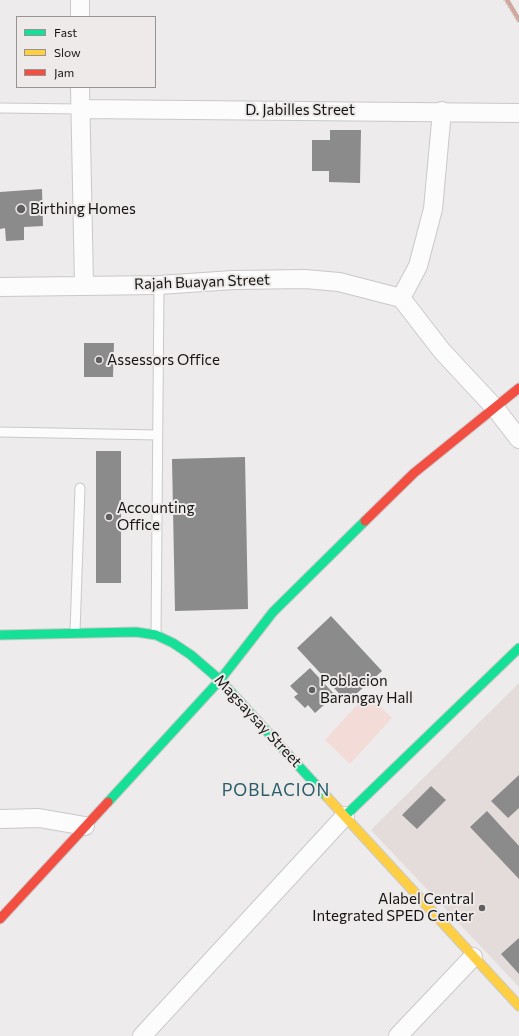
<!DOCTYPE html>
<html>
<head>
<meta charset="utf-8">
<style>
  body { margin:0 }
  #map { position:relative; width:519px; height:1036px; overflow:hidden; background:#edebeb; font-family:Commissioner,sans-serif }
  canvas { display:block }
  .legend { position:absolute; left:16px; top:16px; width:140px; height:72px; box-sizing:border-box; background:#eeeaea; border:1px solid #989494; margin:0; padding:5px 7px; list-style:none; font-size:12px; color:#161414 }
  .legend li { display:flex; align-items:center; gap:8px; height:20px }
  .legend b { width:20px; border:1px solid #989494 }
</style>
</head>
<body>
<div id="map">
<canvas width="519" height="1036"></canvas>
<ul class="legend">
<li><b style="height:5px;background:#16e098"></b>Fast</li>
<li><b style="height:5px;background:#ffcf43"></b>Slow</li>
<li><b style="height:5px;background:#f24e42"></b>Jam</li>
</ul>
</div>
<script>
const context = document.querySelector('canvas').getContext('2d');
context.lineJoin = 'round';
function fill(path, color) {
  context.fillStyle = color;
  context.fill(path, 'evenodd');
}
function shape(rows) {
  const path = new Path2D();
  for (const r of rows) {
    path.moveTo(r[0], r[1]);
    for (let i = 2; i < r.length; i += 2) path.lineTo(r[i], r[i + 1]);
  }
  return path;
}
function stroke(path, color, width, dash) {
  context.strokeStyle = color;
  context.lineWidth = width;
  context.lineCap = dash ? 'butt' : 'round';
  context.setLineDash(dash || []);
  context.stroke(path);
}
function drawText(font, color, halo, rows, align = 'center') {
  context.font = font + ' Commissioner,sans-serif';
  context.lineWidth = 4;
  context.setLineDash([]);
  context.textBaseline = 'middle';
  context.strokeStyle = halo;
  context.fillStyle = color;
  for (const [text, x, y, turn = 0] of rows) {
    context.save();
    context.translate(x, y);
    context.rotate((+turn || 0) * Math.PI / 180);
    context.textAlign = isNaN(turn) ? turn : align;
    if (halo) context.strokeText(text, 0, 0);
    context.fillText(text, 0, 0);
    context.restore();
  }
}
const built = shape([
  [519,683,519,987,371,830]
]);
const green = shape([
  [367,694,392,718,350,764,325,740]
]);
const stream = shape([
  [507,0,519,20]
]);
const building = shape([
  [330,130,361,130,360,183,329,182,329,171,312,171,312,140,330,140],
  [42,189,43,226,24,227,24,240,6,241,5,228,0,229,0,192],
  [84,343,114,343,113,377,84,377],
  [96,451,121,451,121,583,96,583],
  [245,457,248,609,175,611,172,459],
  [331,616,382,671,347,702,297,648],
  [310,668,335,695,315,713,308,705,305,708,294,697,298,694,290,686],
  [519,775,519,808,508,818,491,801],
  [431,786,446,800,417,829,402,815],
  [487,811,519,846,519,879,470,827],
  [519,938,519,974,501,954]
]);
const path = shape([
  [504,0,519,24]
]);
const lane = shape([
  [0,108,81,109],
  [0,432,158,435],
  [75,632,80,488],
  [156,635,159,285]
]);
const street = shape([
  [80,0,80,17],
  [80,87,84,285],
  [81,109,519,113],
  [0,287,159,285,233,280,305,279,339,282,401,298],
  [401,298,418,266,433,209,442,111],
  [401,298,442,351,495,408,519,439],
  [0,819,39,818,85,826],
  [142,1036,345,816],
  [398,1036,473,957]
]);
const fast = shape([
  [0,635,136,632,156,635,173,643,191,655,220,680,327,797],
  [108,802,220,680,273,612,365,521],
  [345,816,519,648]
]);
const slow = shape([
  [327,797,519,1006]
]);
const jam = shape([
  [365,521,414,473,519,388],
  [0,919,108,802]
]);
const markers = [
  [21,209,5,"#615f5f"],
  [99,360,4,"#615f5f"],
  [109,517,4,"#615f5f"],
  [312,690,4,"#615f5f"],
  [482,908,4,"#615f5f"]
];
const streetNames = [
  ["D. Jabilles Street",300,110],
  ["Rajah Buayan Street",202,282,-2],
  ["Magsaysay Street",258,721,47]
];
const poiNames = [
  ["Birthing Homes",30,209],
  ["Assessors Office",107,360],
  ["Accounting",117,508],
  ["Office",117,525],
  ["Poblacion",320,681],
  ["Barangay Hall",320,698],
  ["Alabel Central",474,899,"right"],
  ["Integrated SPED Center",474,916,"right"]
];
const quarterNames = [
  ["POBLACION",276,790]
];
fill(built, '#e3dcdb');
fill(green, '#f3dcd8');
stroke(stream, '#d0a69d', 4.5);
fill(building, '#8b8b8b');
stroke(lane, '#cac8c8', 11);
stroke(street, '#cac8c8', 20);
stroke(fast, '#cac8c8', 11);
stroke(slow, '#cac8c8', 11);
stroke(jam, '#cac8c8', 11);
stroke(path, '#d1d0d0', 2.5, [1, 3]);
stroke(lane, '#fcfcfc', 9);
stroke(street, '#fcfcfc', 18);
stroke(fast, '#16e098', 9);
stroke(slow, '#ffcf43', 9);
stroke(jam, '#f24e42', 9);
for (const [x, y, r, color] of markers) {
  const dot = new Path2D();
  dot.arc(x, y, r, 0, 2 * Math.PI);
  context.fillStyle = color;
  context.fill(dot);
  stroke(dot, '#eeeaea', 1.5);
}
drawText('15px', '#161414', '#eeeaea', streetNames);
drawText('15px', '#161414', '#eeeaea', poiNames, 'left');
context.letterSpacing = '1px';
drawText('17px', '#265d69', '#eeeaea', quarterNames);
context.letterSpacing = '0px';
</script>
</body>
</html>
